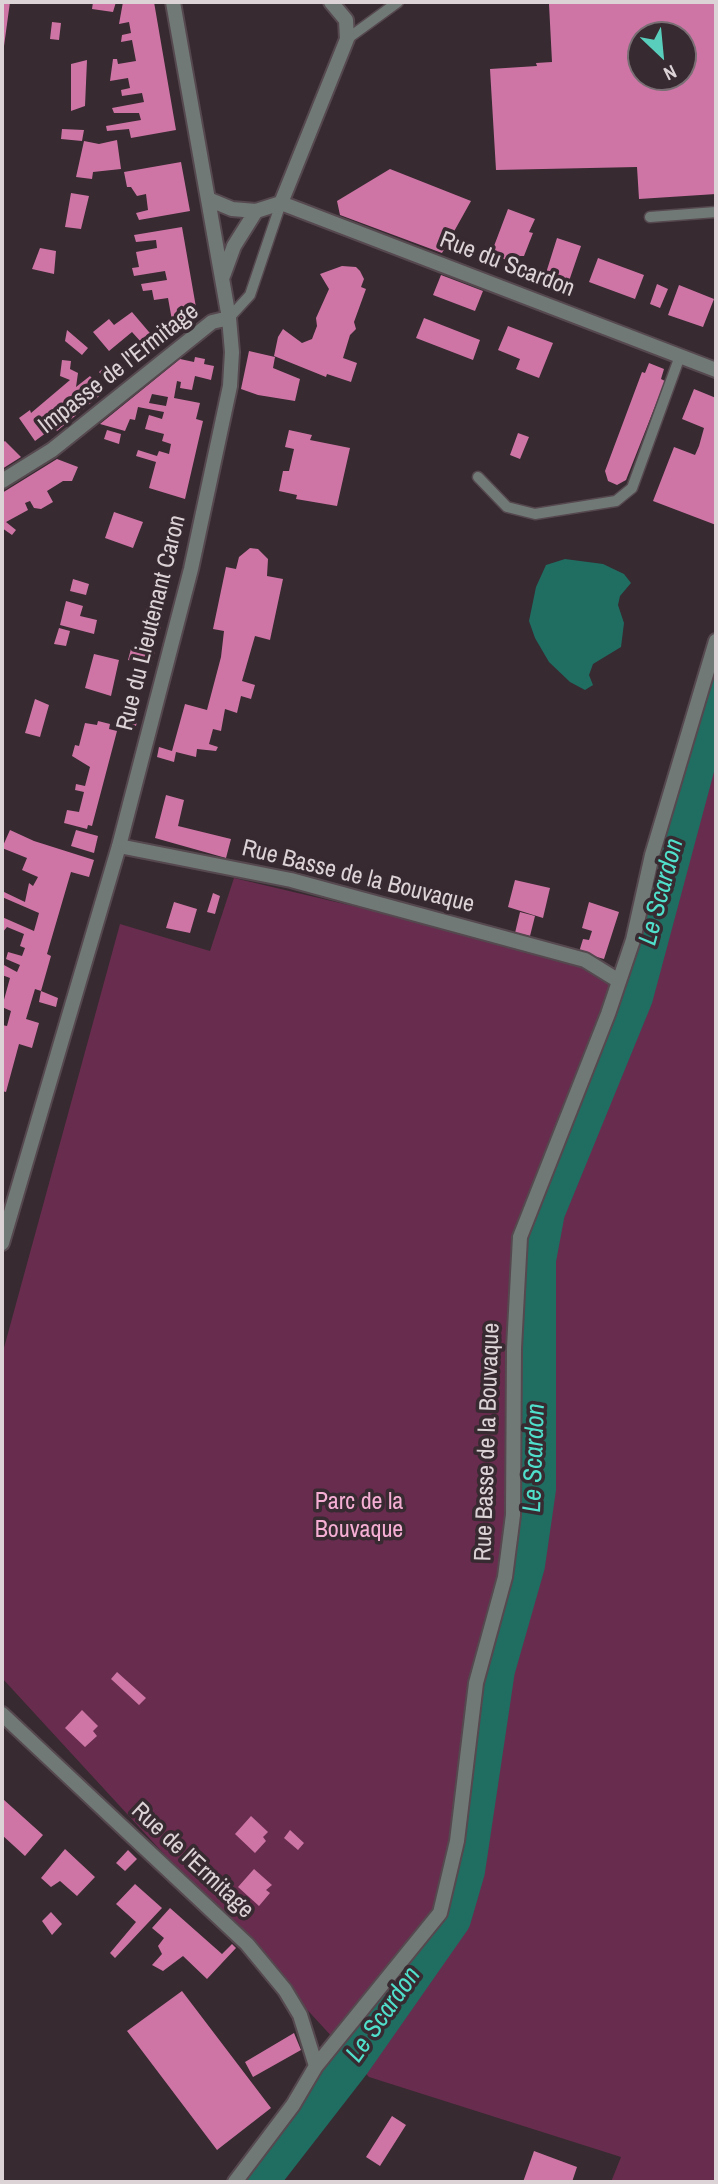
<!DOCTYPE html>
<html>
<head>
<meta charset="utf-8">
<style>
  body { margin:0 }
  #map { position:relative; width:718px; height:2184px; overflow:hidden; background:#372a30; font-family:"Archivo Narrow",sans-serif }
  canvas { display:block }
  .frame { position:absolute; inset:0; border:4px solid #dcd3d7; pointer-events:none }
  .north { position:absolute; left:627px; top:21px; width:70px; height:70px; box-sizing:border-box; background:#372a30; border:2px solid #796e73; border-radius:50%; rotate:154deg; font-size:19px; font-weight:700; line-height:28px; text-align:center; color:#dcd3d7 }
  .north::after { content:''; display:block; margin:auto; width:24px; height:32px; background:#5acebd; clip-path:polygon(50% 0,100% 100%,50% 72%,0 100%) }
</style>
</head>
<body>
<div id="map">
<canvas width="718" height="2184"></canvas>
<div class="frame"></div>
<div class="north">N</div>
</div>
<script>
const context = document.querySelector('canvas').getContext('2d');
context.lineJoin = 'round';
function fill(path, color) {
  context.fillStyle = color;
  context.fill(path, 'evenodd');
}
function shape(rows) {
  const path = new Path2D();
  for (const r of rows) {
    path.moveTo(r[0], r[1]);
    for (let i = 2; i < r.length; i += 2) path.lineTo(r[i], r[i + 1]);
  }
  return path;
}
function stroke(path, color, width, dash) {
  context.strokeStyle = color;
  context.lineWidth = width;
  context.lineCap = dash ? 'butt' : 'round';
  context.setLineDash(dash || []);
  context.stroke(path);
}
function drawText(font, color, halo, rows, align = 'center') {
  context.font = font + ' "Archivo Narrow",sans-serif';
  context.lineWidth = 7;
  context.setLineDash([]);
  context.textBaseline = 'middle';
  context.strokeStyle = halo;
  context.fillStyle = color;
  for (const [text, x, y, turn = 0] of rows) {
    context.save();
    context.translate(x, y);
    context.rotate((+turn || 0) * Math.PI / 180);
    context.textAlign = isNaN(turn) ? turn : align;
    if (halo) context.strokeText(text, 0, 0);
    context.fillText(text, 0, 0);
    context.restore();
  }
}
const green = shape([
  [716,666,716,2182,611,2182,621,2157,369,2077,2,1678,2,1355,120,924,210,951,234,878,629,971]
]);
const water = shape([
  [565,559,603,564,624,574,631,583,620,596,618,605,624,623,621,647,593,664,589,675,593,685,585,690,570,682,549,662,535,638,529,621,536,587,546,565]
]);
const river = shape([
  [259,2182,352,2062,452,1919,466,1871,496,1670,526,1565,537,1489,537,1260,546,1212,634,997,716,691]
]);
const building = shape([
  [2,2,10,2,4,46,2,44],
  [93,2,116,2,113,12,92,9],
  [123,2,154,2,176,130,131,138,129,129,107,131,106,126,141,120,139,113,114,113,112,108,144,102,142,93,122,96,121,90,130,88,128,78,110,81,113,59,117,59,118,64,136,61,132,40,121,42,122,35,131,33,129,22,119,24],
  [584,2,716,2,716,194,639,199,637,167,496,170,490,69,537,66,536,63,552,62,549,4],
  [641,35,683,35,683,77,641,77],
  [52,22,61,23,59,40,50,39],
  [87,60,85,106,71,111,71,64],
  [62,129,84,130,82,141,61,139],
  [117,140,121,169,93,172,92,179,76,177,84,141,99,144],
  [181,162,190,211,139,220,136,213,148,210,146,194,137,196,131,187,127,187,124,172],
  [390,169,471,201,442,253,340,215,337,201],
  [71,193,89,196,81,229,65,227],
  [508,209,535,219,529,232,533,233,524,256,520,256,517,264,491,254],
  [182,227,197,313,164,341,158,336,173,326,168,298,154,300,152,290,143,291,141,284,167,280,165,271,134,276,132,268,139,267,136,252,157,248,156,240,136,242,134,235],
  [557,238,581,246,569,281,546,273],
  [40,248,56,251,54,274,32,269],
  [598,258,644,275,635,299,589,282],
  [342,266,356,267,360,271,364,279,361,287,366,289,354,322,356,329,350,335,343,358,357,363,351,382,327,374,326,377,274,356,278,337,283,329,302,343,312,339,317,326,316,318,329,289,320,274],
  [441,275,483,291,475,311,433,295],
  [657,284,668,289,660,308,650,304],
  [679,285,714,299,703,327,668,315],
  [132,312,160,345,151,353,132,332,109,351,93,332,109,319,114,325],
  [424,318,480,340,473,360,416,338],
  [508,326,553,343,539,378,516,369,520,359,498,350],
  [67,330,88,348,82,355,65,341],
  [249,351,275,357,273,368,300,379,295,401,258,395,241,389],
  [195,357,205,359,204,364,214,366,211,380,195,376,192,390,180,388,181,382,177,381,174,398,200,403,196,419,203,421,185,499,149,488,156,462,136,456,138,450,157,456,159,451,169,454,171,444,162,441,164,434,145,429,149,415,162,419,164,412,138,407,135,420,130,419,125,431,100,424,180,359,194,362],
  [152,394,168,397,166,406,149,403],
  [62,360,71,361,70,369,78,373,76,387,90,376,104,392,57,431,54,427,35,441,19,418,30,410,31,413,70,380,60,376],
  [649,363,664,369,661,379,665,381,626,480,617,485,608,481,605,471,642,372,645,373],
  [108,364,123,376,111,386,99,372],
  [694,389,716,398,716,525,653,501,674,447,695,455,699,446,704,428,682,419],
  [107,430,121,434,119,444,104,439],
  [289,430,312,435,310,440,350,448,337,506,296,499,297,495,279,491,283,471,289,471,294,449,285,447],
  [518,433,529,437,520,459,510,455],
  [5,441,21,457,2,469,2,443],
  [57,459,78,467,72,481,63,481,47,491,53,502,41,509,34,508,30,501,25,503,28,510,6,522,16,530,12,535,2,528,2,493],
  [114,512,143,522,133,548,105,538],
  [250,548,258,549,268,559,267,576,283,579,270,640,255,636,242,681,255,685,251,699,241,696,237,713,225,709,221,731,213,729,209,744,218,747,216,751,197,749,196,757,176,752,174,762,157,757,159,747,172,751,185,704,207,710,221,657,224,631,213,629,226,567,236,569,239,557],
  [73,579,89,584,86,595,70,591],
  [66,601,83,606,80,616,97,620,94,634,60,625],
  [147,607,164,610,160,630,142,626],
  [59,628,70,631,66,646,54,644],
  [132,645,155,651,151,666,128,660],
  [94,654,119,660,111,696,85,688],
  [35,699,49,705,40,737,25,733],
  [123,713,138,717,136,726,120,722],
  [98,721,110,724,109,729,117,731,92,826,88,825,87,829,64,823,67,810,79,812,84,792,75,790,76,784,85,786,90,767,72,756,75,745,79,746,85,723,97,725],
  [166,795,184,800,178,826,231,839,226,858,155,838],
  [10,830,34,841,94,860,89,877,71,872,47,954,51,956,41,991,35,989,26,1019,39,1023,32,1048,19,1044,6,1092,2,1091,2,1025,7,1026,11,1011,2,1007,10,978,2,975,2,964,17,972,20,965,6,959,8,952,22,956,25,948,20,946,24,934,7,927,2,933,2,917,34,931,39,913,2,897,2,891,25,902,29,883,33,886,38,877,22,870,27,858,2,848],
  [76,830,98,836,94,853,71,846],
  [515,880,550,888,543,918,508,907],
  [213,893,220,896,215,914,207,912],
  [174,902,197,909,190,933,166,928],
  [589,902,619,912,604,959,579,952,583,939,589,940,592,931,582,928],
  [520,912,535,916,530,936,515,933],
  [41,991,58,998,56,1007,39,1002],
  [117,1672,146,1698,139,1705,111,1679],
  [82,1710,98,1726,93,1731,97,1736,85,1747,65,1728],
  [3,1799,43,1835,25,1856,2,1835],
  [251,1816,268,1832,263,1837,266,1841,255,1853,235,1834],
  [290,1830,304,1843,298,1850,284,1838],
  [65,1849,95,1877,77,1896,60,1881,51,1887,41,1878],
  [128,1850,137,1859,125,1871,116,1863],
  [254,1869,272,1885,266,1890,270,1893,259,1906,238,1887],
  [135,1884,162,1908,115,1958,110,1953,136,1922,116,1904],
  [170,1908,222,1954,232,1944,236,1948,207,1979,183,1956,163,1971,152,1965,162,1954,158,1946,164,1938,152,1928],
  [51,1912,62,1924,52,1935,42,1921],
  [182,1991,271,2108,217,2150,127,2031],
  [294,2033,301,2050,253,2077,245,2062],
  [392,2116,406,2125,380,2166,366,2157],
  [534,2151,577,2167,572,2182,523,2182]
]);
const lane = shape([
  [347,39,398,2],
  [650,217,716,212],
  [229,318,250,295,281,203],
  [478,477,507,507,535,514,616,501,632,488,680,356]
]);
const street = shape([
  [208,199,232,209,256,211],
  [281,203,716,370],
  [281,203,347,39,346,20,331,2],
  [223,276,234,246,256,211,281,203],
  [2,481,52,450,212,322,229,318],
  [119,846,291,880,585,960,619,981],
  [2,1243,119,846,191,569,230,386,232,352,229,318,173,2],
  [2,1714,247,1944,285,1990,300,2015,316,2066],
  [235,2182,293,2105,316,2066,440,1913,457,1841,476,1683,505,1577,513,1515,514,1348,520,1237,608,1014,633,940,652,855,716,641]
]);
const streetNames = [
  ["Rue du Scardon",507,265,21],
  ["Impasse de l'Ermitage",119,369,-38],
  ["Rue du Lieutenant Caron",152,623,-76],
  ["Rue Basse de la Bouvaque",358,877,14],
  ["Rue Basse de la Bouvaque",488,1442,-88],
  ["Rue de l'Ermitage",192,1861,43]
];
const parkNames = [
  ["Parc de la",359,1503],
  ["Bouvaque",359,1531]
];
const waterNames = [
  ["Le Scardon",662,892,-75],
  ["Le Scardon",535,1458,-88],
  ["Le Scardon",384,2015,-55]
];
fill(green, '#682c4e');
fill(water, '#206d62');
stroke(river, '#206d62', 38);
fill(building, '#ce75a6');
stroke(lane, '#55484e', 13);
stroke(street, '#55484e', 18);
stroke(lane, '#717977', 10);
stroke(street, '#717977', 14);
drawText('24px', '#dcd3d7', '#372a30', streetNames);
drawText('24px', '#f6afd4', '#372a30', parkNames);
drawText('italic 26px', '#50dfcb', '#372a30', waterNames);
</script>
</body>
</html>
